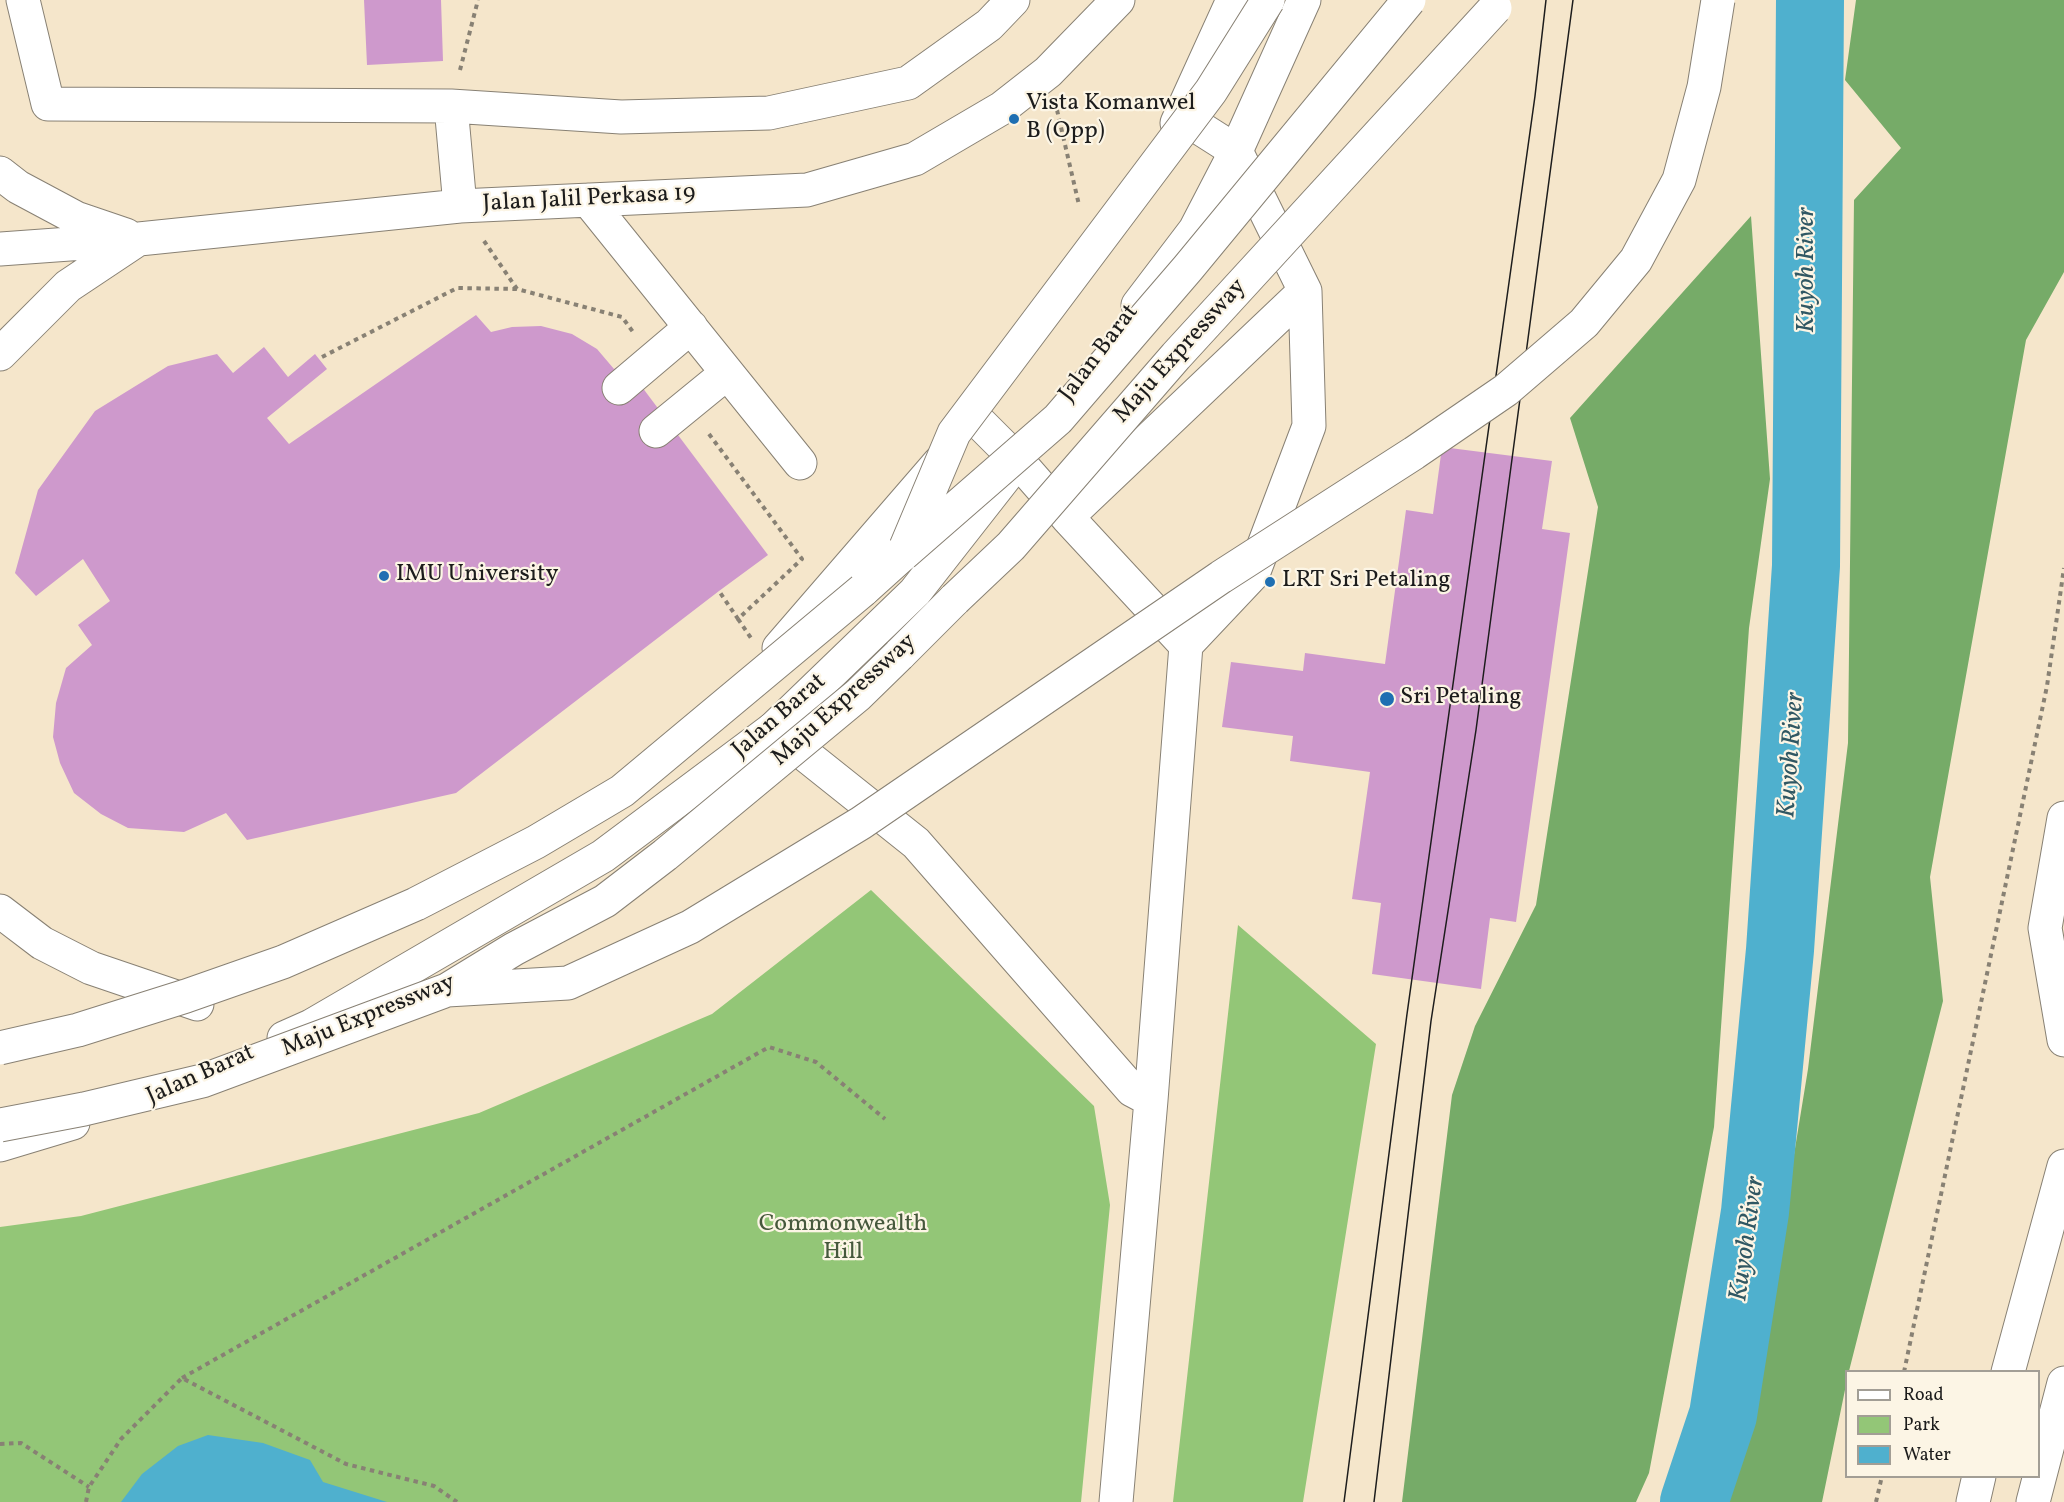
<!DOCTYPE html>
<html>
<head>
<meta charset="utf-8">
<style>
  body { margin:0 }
  #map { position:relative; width:2064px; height:1502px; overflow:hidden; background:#f5e6cb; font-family:Vollkorn,serif }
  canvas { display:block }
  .legend { position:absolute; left:1845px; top:1370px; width:195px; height:108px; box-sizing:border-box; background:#fcf5e5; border:2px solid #a29e95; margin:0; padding:8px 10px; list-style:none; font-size:18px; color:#1c1c1c }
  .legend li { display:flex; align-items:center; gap:12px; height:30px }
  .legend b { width:30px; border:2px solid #a29e95 }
</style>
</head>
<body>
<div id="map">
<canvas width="2064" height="1502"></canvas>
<ul class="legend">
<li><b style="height:8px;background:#fff"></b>Road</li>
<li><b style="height:16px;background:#93c677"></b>Park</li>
<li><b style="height:16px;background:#4fb0ce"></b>Water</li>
</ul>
</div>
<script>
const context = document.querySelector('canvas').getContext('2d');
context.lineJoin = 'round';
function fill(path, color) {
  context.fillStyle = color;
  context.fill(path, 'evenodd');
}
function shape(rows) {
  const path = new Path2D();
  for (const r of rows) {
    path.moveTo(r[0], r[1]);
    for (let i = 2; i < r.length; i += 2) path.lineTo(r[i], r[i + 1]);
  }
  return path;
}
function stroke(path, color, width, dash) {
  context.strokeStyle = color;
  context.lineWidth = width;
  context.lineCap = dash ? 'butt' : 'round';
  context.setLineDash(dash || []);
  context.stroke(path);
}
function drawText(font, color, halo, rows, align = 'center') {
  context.font = font + ' Vollkorn,serif';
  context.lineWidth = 4.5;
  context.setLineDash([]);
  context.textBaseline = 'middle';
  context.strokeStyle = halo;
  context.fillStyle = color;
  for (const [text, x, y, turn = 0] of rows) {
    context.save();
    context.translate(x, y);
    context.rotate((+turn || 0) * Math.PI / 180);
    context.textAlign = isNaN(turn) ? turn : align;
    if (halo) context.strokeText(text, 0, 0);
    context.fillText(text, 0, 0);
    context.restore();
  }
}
const green = shape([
  [871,890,1094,1106,1110,1205,1081,1502,0,1502,0,1227,81,1216,479,1113,712,1014],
  [1238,925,1376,1044,1303,1502,1173,1502]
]);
const forest = shape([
  [1856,0,2064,0,2064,272,2026,340,1930,877,1943,1001,1849,1371,1846,1372,1846,1385,1822,1502,1719,1502,1764,1338,1808,1069,1848,743,1854,200,1901,148,1845,80],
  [1751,216,1770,479,1749,628,1714,1127,1649,1473,1636,1502,1402,1502,1452,1095,1475,1026,1536,905,1598,507,1570,418]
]);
const water = shape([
  [208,1435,263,1443,310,1460,323,1482,387,1502,121,1502,142,1474,178,1446]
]);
const river = shape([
  [1694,1502,1723,1415,1755,1212,1780,950,1806,566,1810,0]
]);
const building = shape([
  [364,0,441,0,443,61,367,65],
  [476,315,491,332,512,327,541,326,572,334,597,349,614,369,624,363,768,555,719,591,456,793,247,840,226,813,184,832,128,828,101,814,74,793,60,763,53,737,56,703,66,668,92,645,78,625,110,601,83,559,36,596,15,573,38,490,95,411,168,366,217,354,233,373,264,347,288,377,315,354,327,369,267,418,289,444],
  [1442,447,1552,461,1542,529,1570,533,1516,922,1490,918,1481,989,1372,974,1381,903,1352,899,1370,772,1290,761,1293,736,1222,727,1231,662,1303,671,1305,653,1385,664,1406,510,1433,514]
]);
const path = shape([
  [460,70,478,0],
  [1057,110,1079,205],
  [484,241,517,289,622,317,633,332],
  [322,357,457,288,516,289],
  [709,434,802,559,738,619,719,591],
  [1904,1372,2047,686,2064,568],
  [182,1378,769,1047,816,1062,885,1119],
  [0,1444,21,1443,89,1487],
  [86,1502,89,1487,121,1439,182,1378,346,1464,434,1486,457,1502],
  [1876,1502,1882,1476]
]);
const minor = shape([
  [23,0,48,104,451,106,621,117,769,113,908,83,989,25,1013,0],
  [451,106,460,206],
  [0,173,18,187,76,218,126,235],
  [588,200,800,463],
  [0,249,139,239,460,206,807,190,915,159,1002,108,1048,72,1118,0],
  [0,354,68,286,137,240],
  [619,388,691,327],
  [976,419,1018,461,1067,517,1181,640],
  [656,431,727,373],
  [1067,517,1305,291],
  [773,729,916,843,1132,1090,1151,1100],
  [1116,1502,1151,1100,1186,645,1253,574,1309,426,1305,291,1236,151,1181,116]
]);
const major = shape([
  [1177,123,1233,0],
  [1138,305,1195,230,1236,151,1304,0],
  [779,648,939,463],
  [0,911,42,943,91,968,197,1004],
  [284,1038,311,1026,603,856,773,729,915,592,1009,472],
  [0,1145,73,1123]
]);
const highway = shape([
  [863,590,903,554],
  [899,655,955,599],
  [2064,818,2045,928,2064,1040],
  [2008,1372,2064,1166],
  [1973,1502,1979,1476],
  [2033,1502,2064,1383]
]);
const tram = shape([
  [1344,1502,1407,1014,1535,96,1546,0],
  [1374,1502,1431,1021,1476,730,1573,0]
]);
const pathBridge = shape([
  [738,619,751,638]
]);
const highwayBridge = shape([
  [906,547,954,433,1211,91,1268,0],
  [903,554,1058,419,1188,268,1409,0],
  [955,599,1011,546,1176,356,1495,8],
  [447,990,568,983,690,927,861,823,1221,577,1414,453,1506,390,1584,323,1636,260,1679,180,1704,87,1718,0],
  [0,1048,78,1030,186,996,283,962,416,904,536,842,622,791,863,590],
  [0,1125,84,1109,202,1081,447,990,514,949,605,901,665,855,858,695,899,655]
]);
const markers = [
  [1014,119,6,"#1f6fb2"],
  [384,576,6,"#1f6fb2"],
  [1270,582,6,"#1f6fb2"],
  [1387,699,8,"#1f6fb2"]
];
const poiNames = [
  ["Vista Komanwel",1026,105],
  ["B (Opp)",1026,133],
  ["IMU University",396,576],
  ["LRT Sri Petaling",1282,582],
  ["Sri Petaling",1400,699]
];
const streetNames = [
  ["Jalan Jalil Perkasa 19",589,200,-3],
  ["Maju Expressway",1181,352,-48],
  ["Jalan Barat",1100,354,-53],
  ["Maju Expressway",845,701,-42],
  ["Jalan Barat",780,717,-41],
  ["Maju Expressway",369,1017,-22],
  ["Jalan Barat",201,1076,-24]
];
const parkNames = [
  ["Commonwealth",843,1226],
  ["Hill",843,1254]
];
const waterNames = [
  ["Kuyoh River",1808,270,-90],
  ["Kuyoh River",1793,755,-86],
  ["Kuyoh River",1749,1239,-82]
];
fill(green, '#93c677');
fill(forest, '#76ab68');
fill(water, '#4fb0ce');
stroke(river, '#4fb0ce', 68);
fill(building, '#ce99cc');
stroke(minor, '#888174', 35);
stroke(major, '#888174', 35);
stroke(highway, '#888174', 35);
stroke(path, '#888174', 4, [4.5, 4.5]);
stroke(minor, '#fff', 33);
stroke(major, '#fff', 33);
stroke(highway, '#fff', 33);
stroke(tram, '#1c1c1c', 1.5);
stroke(highwayBridge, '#888174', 35, []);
stroke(pathBridge, '#888174', 4, [4.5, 4.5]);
stroke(highwayBridge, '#fff', 33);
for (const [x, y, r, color] of markers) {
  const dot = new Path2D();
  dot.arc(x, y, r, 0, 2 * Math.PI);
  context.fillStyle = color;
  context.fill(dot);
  stroke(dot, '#fcf5e5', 2);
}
drawText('24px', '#1c1c1c', '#fcf5e5', poiNames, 'left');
drawText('24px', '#1c1c1c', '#fcf5e5', streetNames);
drawText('24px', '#46583c', '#fcf5e5', parkNames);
drawText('italic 26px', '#305763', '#fcf5e5', waterNames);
</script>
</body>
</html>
